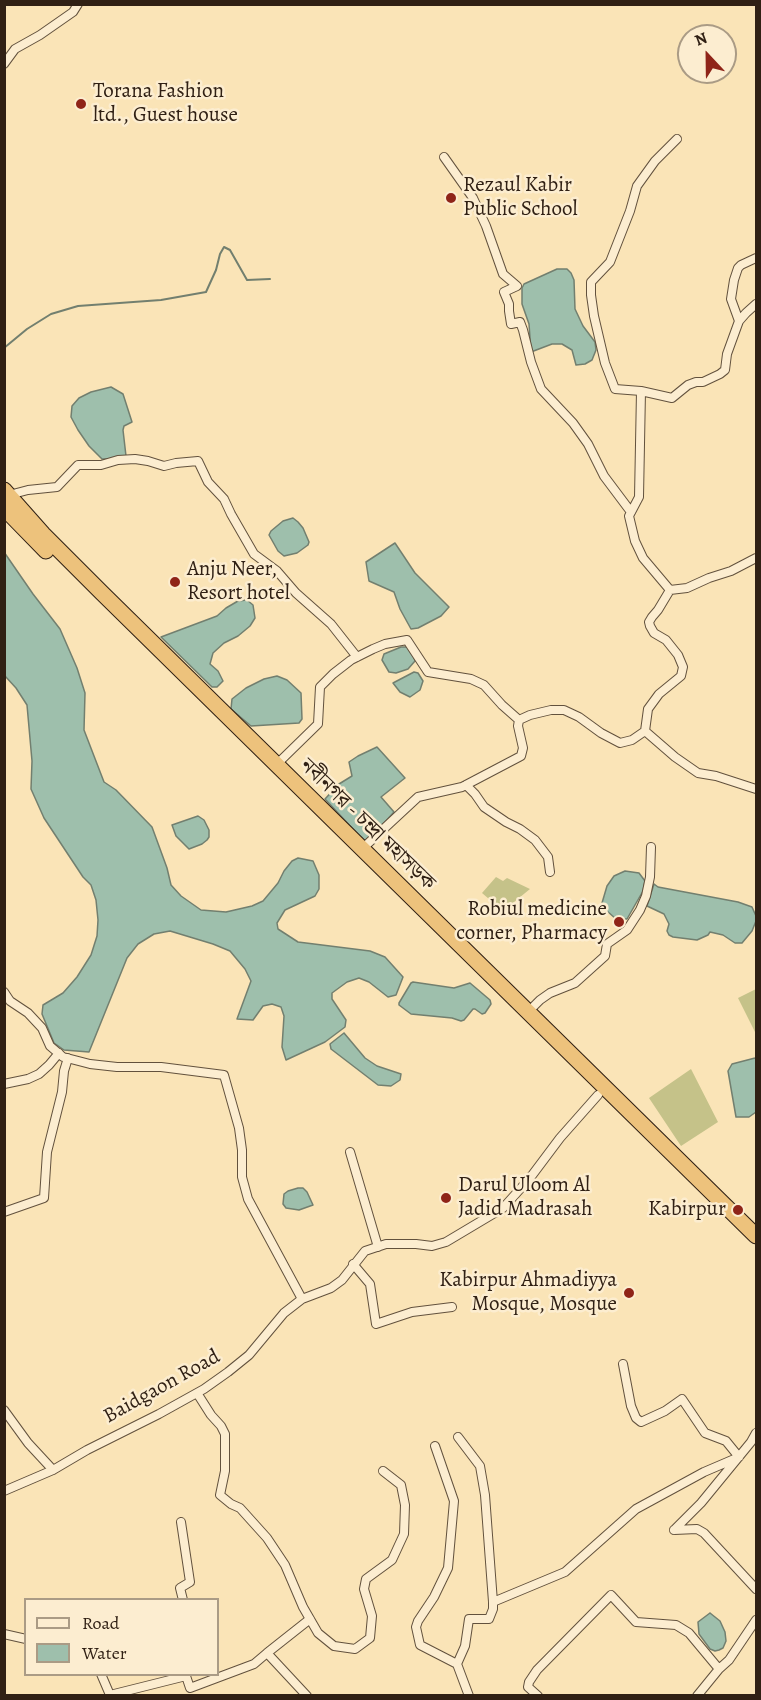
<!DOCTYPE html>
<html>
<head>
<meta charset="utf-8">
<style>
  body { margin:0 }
  #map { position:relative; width:761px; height:1700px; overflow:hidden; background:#fae4b7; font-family:Alegreya,serif }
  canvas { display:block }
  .frame { position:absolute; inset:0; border:6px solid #302014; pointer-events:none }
  .legend { position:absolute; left:24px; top:1598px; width:195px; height:78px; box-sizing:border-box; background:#fcedd0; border:2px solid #aa9b85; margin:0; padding:8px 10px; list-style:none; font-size:18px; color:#302014 }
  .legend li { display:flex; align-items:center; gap:12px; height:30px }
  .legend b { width:30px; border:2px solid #aa9b85 }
  .north { position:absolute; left:677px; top:24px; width:60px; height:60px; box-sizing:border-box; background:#fcedd0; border:2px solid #aa9b85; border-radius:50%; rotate:338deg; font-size:16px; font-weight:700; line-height:24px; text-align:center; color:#302014 }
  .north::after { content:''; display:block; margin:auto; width:21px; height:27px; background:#8f2418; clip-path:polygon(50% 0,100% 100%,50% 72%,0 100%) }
</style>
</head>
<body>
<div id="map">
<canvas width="761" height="1700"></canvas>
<div class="frame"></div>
<ul class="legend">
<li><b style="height:8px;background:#fcedd0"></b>Road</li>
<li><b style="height:16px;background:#9ebfac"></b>Water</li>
</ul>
<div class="north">N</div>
</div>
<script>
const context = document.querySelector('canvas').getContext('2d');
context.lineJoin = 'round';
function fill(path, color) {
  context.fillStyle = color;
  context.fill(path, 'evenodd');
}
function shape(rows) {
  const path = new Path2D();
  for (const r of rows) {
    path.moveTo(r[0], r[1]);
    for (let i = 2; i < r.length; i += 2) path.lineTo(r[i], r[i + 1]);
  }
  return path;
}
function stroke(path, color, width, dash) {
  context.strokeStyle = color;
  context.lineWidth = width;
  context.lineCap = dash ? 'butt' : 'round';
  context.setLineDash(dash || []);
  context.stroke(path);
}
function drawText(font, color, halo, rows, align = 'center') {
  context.font = font + ' Alegreya,"Noto Serif Bengali",serif';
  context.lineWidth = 5;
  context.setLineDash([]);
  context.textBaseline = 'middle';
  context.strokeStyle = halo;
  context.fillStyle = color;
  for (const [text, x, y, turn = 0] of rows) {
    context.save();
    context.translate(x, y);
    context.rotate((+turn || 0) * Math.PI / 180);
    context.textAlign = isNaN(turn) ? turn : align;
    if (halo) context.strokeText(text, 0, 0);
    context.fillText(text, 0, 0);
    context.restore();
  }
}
const green = shape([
  [496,877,503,881,507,878,530,889,503,911,482,893],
  [756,989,756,1034,738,998],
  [691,1069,718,1122,681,1146,649,1098]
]);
const water = shape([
  [557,269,567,269,571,273,574,280,575,309,583,326,595,342,596,350,592,360,585,364,576,365,572,350,562,344,552,344,531,352,529,324,522,304,522,288,524,284,557,269],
  [111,387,123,394,132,422,124,426,123,430,126,456,113,459,102,459,89,446,78,430,71,417,72,406,79,398,91,392,111,387],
  [293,518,298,522,303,528,309,542,308,545,297,553,284,556,278,551,269,535,271,531,283,521,293,518],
  [395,543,415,573,449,607,441,616,418,628,411,629,400,609,394,592,369,581,366,562,395,543],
  [4,552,33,594,60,629,77,668,85,693,84,730,104,782,116,790,152,827,167,868,171,885,181,896,201,910,226,912,252,906,263,901,278,883,284,871,292,861,298,858,313,861,319,875,319,889,315,896,285,910,277,923,278,929,298,942,370,951,385,957,403,977,396,995,388,997,369,982,359,978,347,982,332,993,332,999,346,1020,345,1027,325,1042,286,1060,282,1047,284,1016,281,1007,272,1004,263,1006,253,1020,237,1019,251,981,245,969,230,951,213,944,170,931,154,934,138,944,127,958,89,1052,64,1050,54,1043,42,1014,43,1005,63,993,77,977,91,955,97,936,98,920,96,900,91,885,83,877,44,818,31,789,32,761,27,705,16,688,5,676,4,552],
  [247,600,253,605,255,618,250,626,238,636,224,643,213,653,210,664,218,671,223,681,217,687,212,687,161,637,217,616,226,608,238,601,247,600],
  [401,647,407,647,413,653,415,661,408,669,396,673,389,672,382,660,384,654,401,647],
  [414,672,418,673,423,681,420,690,410,697,400,692,393,683,414,672],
  [277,676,287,680,301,693,302,719,299,723,251,726,231,709,232,699,246,688,264,679,277,676],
  [377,747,405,778,381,797,394,812,366,843,325,799,339,784,352,776,349,762,358,756,377,747],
  [198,816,204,820,209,830,209,837,207,840,202,844,189,849,176,836,172,825,198,816],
  [625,871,639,873,645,881,643,891,627,919,616,919,607,911,602,903,607,886,614,876,625,871],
  [654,884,658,887,738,902,752,907,756,916,756,921,752,931,742,943,735,943,723,935,710,932,708,935,697,940,673,937,669,935,667,931,669,924,664,914,647,906,654,884],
  [413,982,454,988,470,983,490,1000,491,1004,485,1013,482,1014,475,1009,473,1009,464,1020,461,1021,452,1018,411,1014,399,1005,399,1003,411,983,413,982],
  [344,1033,365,1058,377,1066,401,1074,400,1080,391,1086,378,1085,331,1049,330,1044,344,1033],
  [755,1058,756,1060,756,1112,749,1117,736,1117,728,1071,732,1064,755,1058],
  [298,1188,303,1188,307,1192,313,1205,299,1210,286,1208,283,1204,284,1194,288,1191,298,1188],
  [710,1613,720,1621,725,1632,726,1641,723,1648,719,1650,715,1651,710,1649,699,1634,698,1622,710,1613]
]);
const stream = shape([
  [4,348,27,329,51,314,78,306,161,300,206,292,216,270,220,254,224,247,230,250,247,280,270,279]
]);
const street = shape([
  [4,64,15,49,40,35,73,12,78,4],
  [677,139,655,161,637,186,630,211,610,262,591,282,591,295,594,316,605,363,615,389,641,391,672,398,688,385,696,382,703,382,720,374,725,370,727,354,739,321,746,313,756,304],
  [444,157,473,198,486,226,503,274,517,286,504,292,509,304,509,311,511,324,520,322,523,330,531,362,541,389,573,423,588,444,604,476,631,512],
  [739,321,731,299,734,280,738,268,741,265,756,258],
  [641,391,639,497,629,516,635,541,643,558,670,590],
  [9,495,28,490,57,487,78,465,101,465,118,460,135,459,148,461,164,466,176,463,198,461,208,482,224,499,231,514,254,554,277,571,296,593,331,624,357,657],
  [645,731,675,757,698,773,716,776,756,789],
  [276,765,318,724,320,687,333,674,351,660,373,649,385,644,407,640,428,672,471,679,484,685,502,705,519,720],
  [466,785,475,794,484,807,506,822,520,829,535,840,548,857,550,872],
  [362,849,418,797,462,787,521,756,523,748,518,726,519,720,530,715,551,710,564,710,579,717,601,733,620,743,632,740,645,731,648,709,659,694,681,676,683,667,678,655,666,640,654,633,650,626,649,622,652,617,658,610,670,590,687,588,709,578,731,571,756,558],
  [4,992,10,1001,28,1013,42,1028,50,1046,63,1057,90,1064,117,1067,161,1067,224,1075,239,1128,242,1150,242,1177,248,1199,302,1299],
  [528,1012,540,1000,550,993,575,983,605,956,607,944,627,930,640,910,646,896,650,877,651,847],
  [4,1084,28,1079,39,1074,49,1065,59,1053],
  [350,1152,378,1247],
  [4,1212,44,1198,47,1152,62,1092,64,1071,68,1058],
  [353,1264,370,1284,376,1324,412,1312,452,1307],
  [197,1393,211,1415,221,1426,225,1434,225,1471,220,1495,231,1504,240,1508,267,1538,285,1565,303,1607,318,1633,334,1646,355,1649,370,1638,372,1616,364,1589,366,1579,392,1560,404,1534,405,1505,401,1485,383,1471],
  [4,1410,28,1443,53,1470],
  [458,1437,480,1466,485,1495,493,1602,493,1609,489,1619,469,1619,465,1646,457,1664,469,1696],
  [435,1446,454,1501,448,1568,434,1597,418,1621,416,1627,420,1645,457,1664],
  [4,1491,53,1470,87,1450,159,1414,204,1389,228,1372,249,1355,284,1313,302,1299,331,1288,342,1280,365,1251,386,1244,416,1244,432,1246,446,1242,503,1208,530,1178,560,1138,598,1095],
  [181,1522,190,1582,180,1588,183,1600],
  [674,1530,701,1503,751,1442,756,1433],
  [674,1530,697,1529,704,1533,756,1589],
  [493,1602,565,1572,636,1509,704,1472,739,1457,726,1441,705,1433,682,1399,665,1411,641,1422,636,1418,631,1406,623,1364],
  [4,1634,26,1639],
  [101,1674,110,1695,186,1676,190,1688,254,1664,267,1653],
  [307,1696,267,1653,310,1619],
  [538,1696,528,1687,529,1682,537,1670,611,1595,636,1622,676,1625,689,1633,719,1669,729,1660,756,1620],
  [697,1696,719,1669]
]);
const highway = shape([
  [4,490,43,534,102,593,756,1236],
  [4,508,46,551]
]);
const markers = [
  [81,104,6,"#8f2418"],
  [451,198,6,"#8f2418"],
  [175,582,6,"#8f2418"],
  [619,922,6,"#8f2418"],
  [446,1198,6,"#8f2418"],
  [738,1210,6,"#8f2418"],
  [629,1293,6,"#8f2418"]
];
const poiNames = [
  ["Torana Fashion",93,92],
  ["ltd., Guest house",93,116],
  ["Rezaul Kabir",463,186],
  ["Public School",463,210],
  ["Anju Neer,",187,570],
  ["Resort hotel",187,594],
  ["Robiul medicine",607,910,"right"],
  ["corner, Pharmacy",607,934,"right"],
  ["Darul Uloom Al",458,1186],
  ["Jadid Madrasah",458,1210],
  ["Kabirpur",726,1210,"right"],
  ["Kabirpur Ahmadiyya",617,1281,"right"],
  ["Mosque, Mosque",617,1305,"right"]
];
const streetNames = [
  ["নবীনগর - চন্দ্রা মহাসড়ক",367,825,44],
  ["Baidgaon Road",162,1387,-29]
];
fill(green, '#c5c289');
fill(water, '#9ebfac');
stroke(water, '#727f6f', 1.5);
stroke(stream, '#727f6f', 2);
stroke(street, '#62513d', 10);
stroke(highway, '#302014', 17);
stroke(street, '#fcedd0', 8);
stroke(highway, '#edc27c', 15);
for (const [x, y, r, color] of markers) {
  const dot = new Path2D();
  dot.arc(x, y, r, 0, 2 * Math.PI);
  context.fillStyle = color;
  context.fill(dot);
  stroke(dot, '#fcedd0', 2);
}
drawText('21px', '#302014', '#fcedd0', poiNames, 'left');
drawText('21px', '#302014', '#fcedd0', streetNames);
</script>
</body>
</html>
